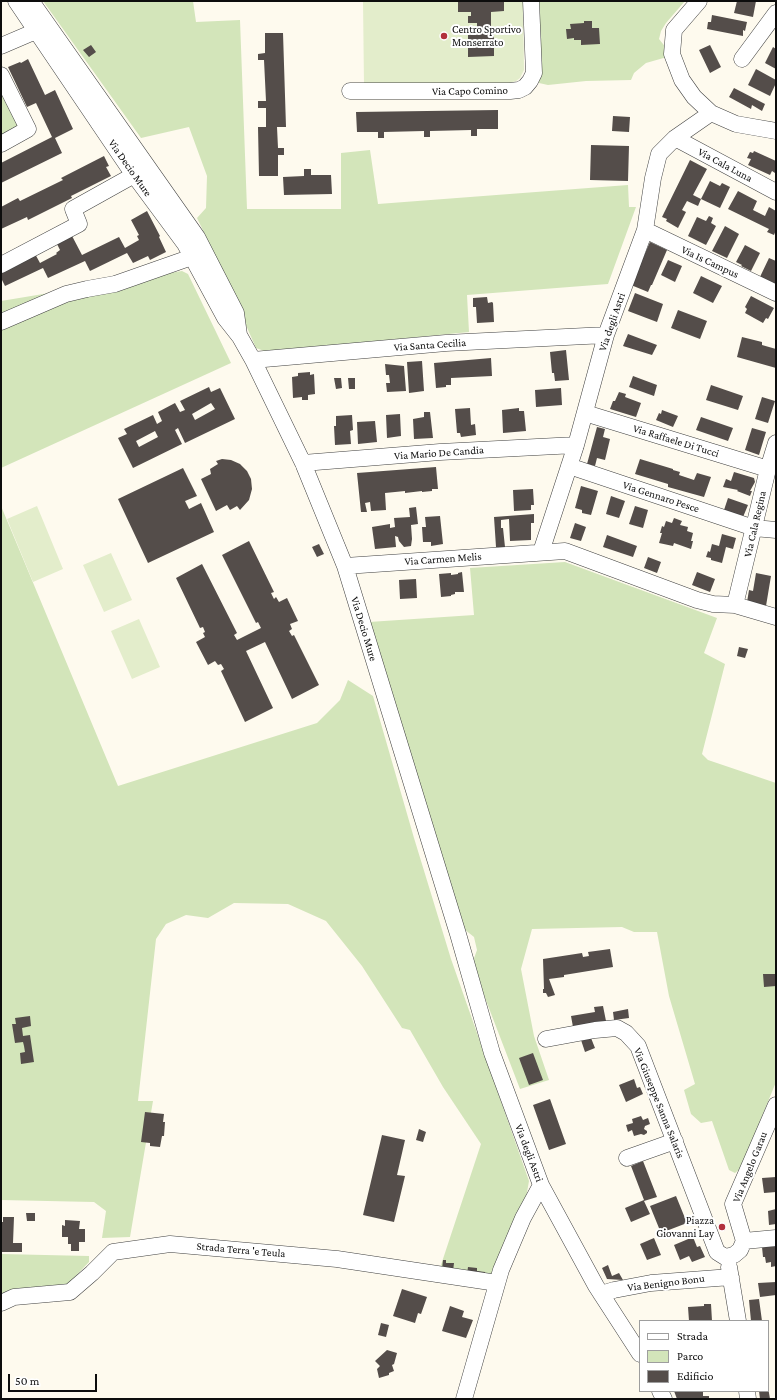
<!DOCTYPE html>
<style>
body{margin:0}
#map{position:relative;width:777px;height:1400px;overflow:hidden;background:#fefaee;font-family:"Crimson Pro",serif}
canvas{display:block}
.frame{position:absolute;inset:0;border:2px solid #0d0d0d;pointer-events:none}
.legend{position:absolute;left:639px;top:1320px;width:130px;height:72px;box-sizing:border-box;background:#fff;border:1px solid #9e9e9e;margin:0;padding:5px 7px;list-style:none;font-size:12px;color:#0d0d0d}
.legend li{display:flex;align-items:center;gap:8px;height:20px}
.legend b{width:20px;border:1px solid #9e9e9e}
.scale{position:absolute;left:8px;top:1374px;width:89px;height:18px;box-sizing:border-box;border:2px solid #0d0d0d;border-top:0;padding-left:5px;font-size:12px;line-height:14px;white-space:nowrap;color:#0d0d0d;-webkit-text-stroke:3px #fff;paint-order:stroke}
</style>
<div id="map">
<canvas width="777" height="1400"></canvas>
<div class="frame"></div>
<ul class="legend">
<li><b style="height:5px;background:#fff"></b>Strada</li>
<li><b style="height:11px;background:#d3e5ba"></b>Parco</li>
<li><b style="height:11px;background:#544d4a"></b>Edificio</li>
</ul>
<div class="scale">50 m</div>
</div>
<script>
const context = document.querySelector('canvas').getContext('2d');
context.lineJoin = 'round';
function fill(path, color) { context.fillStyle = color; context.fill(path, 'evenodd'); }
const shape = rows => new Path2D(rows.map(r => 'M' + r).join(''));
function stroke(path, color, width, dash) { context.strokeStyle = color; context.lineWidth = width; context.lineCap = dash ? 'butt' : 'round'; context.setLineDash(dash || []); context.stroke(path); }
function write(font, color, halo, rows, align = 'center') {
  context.font = font + ' "Crimson Pro",serif'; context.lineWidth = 4; context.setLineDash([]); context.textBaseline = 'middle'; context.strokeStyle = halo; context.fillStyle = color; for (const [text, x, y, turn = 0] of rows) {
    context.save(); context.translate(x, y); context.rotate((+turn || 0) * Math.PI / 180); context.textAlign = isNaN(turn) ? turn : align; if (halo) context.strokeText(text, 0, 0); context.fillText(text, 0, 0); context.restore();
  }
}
const green = shape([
 [43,1,193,1,196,22,240,20,247,209,341,209,341,153,370,150,378,204,628,185,629,207,636,207,608,284,467,295,469,332,267,352,256,348,216,257,197,218,206,208,207,176,189,127,141,138],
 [537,1,685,1,666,23,661,31,659,39,667,49,667,57,646,63,634,73,631,80,586,81,548,85,539,83],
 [1,87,21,127,1,137],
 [182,271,188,274,231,363,1,468,1,301],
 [1,506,118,786,317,723,340,700,348,680,373,696,414,838,451,959,529,1181,526,1198,496,1273,489,1277,439,1271,481,1144,443,1087,410,1030,402,1028,362,966,326,921,288,904,234,903,208,918,186,915,166,924,156,939,138,1101,153,1101,130,1237,102,1238,106,1211,94,1202,1,1200],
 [565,562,717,618,704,653,725,664,702,754,708,760,776,783,776,1082,741,1168,735,1173,729,1170,712,1121,701,1123,691,1114,684,1090,695,1084,669,996,657,932,634,932,622,927,532,929,521,969,534,1036,549,1080,520,1089,472,964,477,950,474,937,464,929,369,622,474,615,470,568],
 [1,1254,89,1256,89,1262,68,1284,15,1289,1,1296]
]);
const pitch = shape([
 [363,1,523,1,524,70,520,78,516,81,510,83,364,85],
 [37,506,63,569,33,582,7,519],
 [111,553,132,600,104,612,83,565],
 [139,619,160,667,132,679,111,631]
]);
const building = shape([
 [458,1,504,1,504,11,491,12,491,28,486,28,486,32,494,32,494,56,468,57,468,33,473,33,473,29,477,29,477,23,468,23,468,16,471,16,471,12,458,12],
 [737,1,756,1,753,17,734,13],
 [712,15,747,22,745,31,743,30,743,36,707,29,708,22,711,22],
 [584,21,592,21,592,28,599,28,600,44,581,45,581,40,574,40,574,38,567,39,566,29,571,29,570,24,584,23],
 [265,33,283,33,286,127,277,127,278,148,284,148,284,155,278,155,278,176,259,176,258,127,266,127,266,108,258,108,258,101,266,101,264,60,258,60,258,54,265,53],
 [91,45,96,52,89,57,83,50],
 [710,45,721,67,710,73,699,50],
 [773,47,776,49,776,69,765,63],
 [28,59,45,95,55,90,73,129,55,138,62,153,1,183,1,163,52,137,36,103,27,107,8,67,20,62,21,63],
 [756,69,776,80,776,83,770,96,748,85],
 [734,88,765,104,762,111,752,105,751,109,729,97],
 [498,110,498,129,477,129,477,136,471,136,471,130,430,131,430,137,424,137,424,131,384,132,384,138,378,138,378,132,357,132,356,112],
 [613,116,630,117,629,132,612,131],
 [591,145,629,146,628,181,590,180],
 [754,151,776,161,775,173,772,171,770,175,748,165,751,159,747,158,750,152,753,153],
 [104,156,109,166,106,167,111,176,71,196,72,198,28,220,27,217,1,229,1,207,18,198,20,201,63,180,61,178],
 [690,160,707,169,693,195,701,199,698,206,687,201,682,210,686,212,678,228,666,221,667,219,662,217],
 [304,169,311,169,311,175,331,175,332,194,284,195,283,177,304,176],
 [710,181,720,186,722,183,730,187,720,208,701,199],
 [738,191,757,201,753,210,765,216,769,207,776,211,776,230,774,235,767,232,769,229,728,209],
 [147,211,160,236,159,237,166,252,150,260,148,256,133,263,127,253,90,271,85,261,48,278,43,268,5,286,1,278,1,269,34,252,40,263,57,254,56,253,60,250,56,242,71,234,82,255,119,237,125,248,139,240,137,236,139,235,131,220],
 [709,216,713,218,711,223,716,226,706,245,688,236,697,217,706,221],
 [725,226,739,234,727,258,712,251],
 [650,242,667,250,652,285,651,285,648,292,631,285],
 [745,245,760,253,751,271,741,266,742,265,736,262],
 [769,258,776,261,776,283,774,287,759,279],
 [668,260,682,266,675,282,661,275],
 [701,276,722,286,713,303,693,293],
 [635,293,663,304,657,322,628,311],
 [751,296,774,308,768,319,766,318,763,323,745,313,747,309,745,307],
 [487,297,488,303,492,302,493,303,494,322,477,323,476,307,473,307,473,298],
 [678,310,707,321,700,339,671,328],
 [628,334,657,345,652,355,623,346],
 [742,337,762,342,762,345,776,349,776,368,737,357],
 [566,350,569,380,555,381,554,373,552,373,550,352],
 [491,358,492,376,451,378,451,385,446,385,446,387,436,388,434,363],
 [422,361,424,391,409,393,407,362],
 [385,364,404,366,406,391,387,392,386,383,390,383,389,375,386,375],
 [310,372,310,375,314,374,315,394,308,395,308,400,302,400,302,397,293,398,292,377,298,376,298,373],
 [633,376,657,385,654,396,629,387],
 [334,378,341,378,342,388,336,389],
 [348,378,355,378,355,389,349,389],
 [711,385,743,396,738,410,706,400],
 [209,387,211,392,220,388,235,419,185,443,178,428,175,430,182,444,133,468,118,438,127,434,124,429,153,415,157,424,162,421,158,412,175,403,180,412,185,410,180,401],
 [211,403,215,409,195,420,192,414],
 [155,431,158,437,139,447,136,441],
 [561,388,562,405,536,407,535,390],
 [619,392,626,394,625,397,641,403,636,417,610,409,613,401,615,401],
 [762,397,775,401,768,423,755,419],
 [470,408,471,425,475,424,476,435,461,437,460,433,457,433,455,409],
 [519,408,519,411,524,411,526,431,503,433,502,410],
 [662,410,678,416,673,427,656,420,659,413,661,414],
 [424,412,430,412,433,438,414,439,413,419,424,417],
 [400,414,401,436,387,438,386,415],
 [352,415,353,430,350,431,351,444,335,445,334,426,336,426,336,416],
 [701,417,733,428,728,441,696,430],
 [375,421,377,442,358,444,357,422],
 [597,427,605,429,603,437,610,439,605,460,597,458,595,466,587,464],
 [752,428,766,432,759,455,745,450],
 [222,459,231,460,240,464,247,471,251,479,252,489,249,500,240,510,237,506,230,510,227,505,216,511,201,479,211,474,210,469,218,464,216,461],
 [640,459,673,469,673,470,680,472,679,475,694,480,697,473,711,477,704,497,668,487,668,484,635,474],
 [436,467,438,489,432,489,432,491,422,492,422,491,405,493,405,491,385,493,386,510,371,511,370,502,365,503,367,512,361,512,357,473],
 [183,468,197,496,185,501,189,509,201,503,214,532,148,563,118,499],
 [734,472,754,478,755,482,750,491,752,491,750,496,737,491,738,490,723,487,726,479,731,481],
 [581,486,598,491,591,515,582,513,582,510,575,508],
 [533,489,534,505,531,505,531,510,514,511,513,490],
 [611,496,625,501,619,518,606,514],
 [728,498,748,505,743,517,724,510],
 [635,506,648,510,643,528,629,524],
 [416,507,418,524,411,525,412,539,411,546,404,547,399,541,398,537,395,536,396,547,375,549,372,527,390,524,390,528,395,527,394,518,410,517,409,508],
 [534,514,534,523,531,523,531,540,510,541,509,519,501,520,501,528,503,528,505,547,496,547,494,517],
 [440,516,443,544,431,546,431,542,423,542,422,527,426,527,425,517],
 [674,518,682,521,680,525,688,527,687,531,693,533,691,541,693,541,691,549,674,543,673,546,659,543,662,533,660,533,662,526,664,527,666,521,672,523],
 [575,523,586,527,581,541,570,538],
 [722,534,736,538,733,549,726,547,722,563,711,560,711,558,706,557,708,551,710,552,712,544,719,546],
 [607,535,637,546,633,557,603,547],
 [249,541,274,592,271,593,274,599,276,597,279,602,287,598,298,621,290,624,292,629,289,631,292,636,294,635,319,685,292,699,265,642,246,651,273,708,245,722,221,671,224,669,221,664,218,665,215,661,208,665,196,642,205,637,203,633,205,632,203,627,200,628,176,578,202,564,237,633,234,635,237,640,261,628,258,622,256,623,222,555],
 [319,544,324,554,317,557,312,547],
 [648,557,661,562,657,573,644,568],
 [462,572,464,592,455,592,455,594,451,595,451,596,441,597,439,574,451,573,451,575,458,574,458,573],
 [697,572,715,579,710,592,692,585],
 [756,573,771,576,766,606,747,602,749,590,753,591],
 [416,579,417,598,400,599,399,580],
 [739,647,748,649,745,658,737,656],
 [610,949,613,967,564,975,564,977,549,979,555,995,548,997,546,993,543,993,543,989,544,989,543,959,582,953,583,957,589,956,588,952],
 [763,974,776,974,776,986,764,987],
 [603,1006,606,1021,573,1027,571,1016,595,1012,594,1007],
 [628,1009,629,1018,614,1020,613,1012],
 [30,1016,31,1026,22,1028,23,1036,30,1035,34,1062,21,1064,20,1053,25,1052,24,1046,23,1042,15,1043,12,1024,16,1024,15,1018],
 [591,1038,595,1048,585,1052,581,1040],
 [533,1053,543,1080,529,1085,519,1058],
 [634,1079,637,1088,640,1087,643,1094,626,1102,619,1085],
 [550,1099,566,1144,549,1150,533,1105],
 [145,1112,164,1114,163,1122,165,1122,164,1136,162,1136,160,1147,150,1146,150,1143,141,1142],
 [641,1116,643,1120,648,1118,650,1124,645,1126,644,1129,647,1131,647,1133,644,1135,641,1134,634,1136,632,1130,628,1132,626,1125,633,1123,632,1119],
 [419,1129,426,1132,423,1142,416,1140],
 [382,1135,405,1140,397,1175,405,1176,394,1222,363,1215],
 [643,1161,657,1197,644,1201,650,1214,631,1222,625,1208,644,1200,631,1166],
 [776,1177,776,1192,764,1193,762,1178],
 [676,1196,687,1223,661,1233,650,1206],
 [776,1209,776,1224,769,1225,768,1211],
 [26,1213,35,1213,35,1221,27,1221],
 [3,1217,14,1217,13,1243,22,1243,22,1252,2,1252,1,1222,3,1222],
 [65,1220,80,1221,79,1229,85,1229,85,1242,79,1242,79,1251,71,1251,71,1244,68,1244,68,1237,62,1237,62,1225,65,1226],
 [693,1237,697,1247,700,1246,705,1257,692,1262,689,1256,680,1260,674,1245],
 [654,1238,661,1255,647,1260,640,1244],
 [776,1246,776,1266,771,1267,771,1262,766,1263,765,1257,763,1257,762,1247],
 [443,1260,446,1260,446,1263,454,1263,453,1271,442,1269],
 [608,1265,612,1276,619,1273,623,1280,607,1279,602,1268],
 [468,1267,477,1268,477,1271,485,1272,484,1277,467,1274],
 [776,1282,776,1295,760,1297,758,1283],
 [402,1289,427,1297,421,1314,418,1313,415,1323,393,1316],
 [759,1299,762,1321,751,1321,749,1300],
 [704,1304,711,1304,712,1321,689,1321,688,1307,704,1306],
 [450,1306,464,1311,462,1317,473,1320,466,1338,442,1331],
 [381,1323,389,1325,386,1337,378,1335],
 [387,1350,397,1353,394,1364,392,1365,394,1371,389,1373,389,1375,379,1378,377,1369,380,1366,375,1361],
 [768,1387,770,1399,760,1399,759,1391,768,1391],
 [674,1391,703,1391,703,1396,709,1396,709,1399,677,1399]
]);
const minor = shape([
 [16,1,131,171,185,244,225,318,240,337,253,360,303,463,345,566,458,934,492,1053,541,1185,596,1286,640,1354],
 [31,1,197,237,236,313,239,335],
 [699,1,674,30,672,54,682,80,694,97,711,113,736,124,776,131],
 [1,46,36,31,45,25],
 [742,59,776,13],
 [1,75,28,129,1,144],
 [350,91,510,91,519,90,525,87,530,81,534,73,531,1],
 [675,138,776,192],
 [645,230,776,293],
 [1,265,79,224,73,209,143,170],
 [1,322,66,294,87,289,115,284,192,257],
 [253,360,446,343,606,335],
 [585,413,768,469],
 [303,463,440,452,576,445],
 [569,466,754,528,776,530],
 [541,552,576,445,606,335,645,230,653,178,659,154,675,138,711,113],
 [345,566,565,551,697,600,713,604,735,605,776,617],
 [735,605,768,469,776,443],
 [546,1039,595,1030,617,1028,626,1033,638,1046,717,1252,725,1257,734,1255,740,1250,744,1241,733,1204,776,1105],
 [627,1158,675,1141],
 [744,1241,776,1238],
 [729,1267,738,1321],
 [601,1294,614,1290,651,1283,731,1277],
 [1,1303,14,1297,70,1292,92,1273,113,1252,170,1244,337,1259,497,1283],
 [660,1391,664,1399],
 [747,1391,748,1399],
 [464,1399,501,1270,523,1218,541,1185]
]);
const markers = [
 [444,36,4,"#b2303c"],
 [722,1227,4,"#b2303c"]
];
const poiNames = [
 ["Centro Sportivo",452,30],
 ["Monserrato",452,43],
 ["Piazza",714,1221,"right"],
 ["Giovanni Lay",714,1234,"right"]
];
const streetNames = [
 ["Via Capo Comino",470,91,-1],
 ["Via Cala Luna",725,165,28],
 ["Via Decio Mure",130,168,55],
 ["Via Is Campus",710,262,25],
 ["Via degli Astri",612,322,-71],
 ["Via Santa Cecilia",430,345,-4],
 ["Via Raffaele Di Tucci",676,441,17],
 ["Via Mario De Candia",439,453,-4],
 ["Via Gennaro Pesce",661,497,18],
 ["Via Cala Regina",755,524,-77],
 ["Via Carmen Melis",443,559,-4],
 ["Via Decio Mure",364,629,73],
 ["Via Giuseppe Sanna Salaris",659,1103,68],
 ["Via degli Astri",529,1153,69],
 ["Via Angelo Garau",750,1167,-68],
 ["Strada Terra 'e Teula",241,1250,5],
 ["Via Benigno Bonu",666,1283,-7]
];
fill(green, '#d3e5ba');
fill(pitch, '#e3edcb');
fill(building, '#544d4a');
stroke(minor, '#404040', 17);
stroke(minor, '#fff', 16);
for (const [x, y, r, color] of markers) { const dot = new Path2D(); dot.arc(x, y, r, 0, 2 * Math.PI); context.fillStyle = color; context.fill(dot); stroke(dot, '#fff', 1.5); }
write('11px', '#0d0d0d', '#fff', poiNames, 'left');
write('11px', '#0d0d0d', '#fff', streetNames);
</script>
